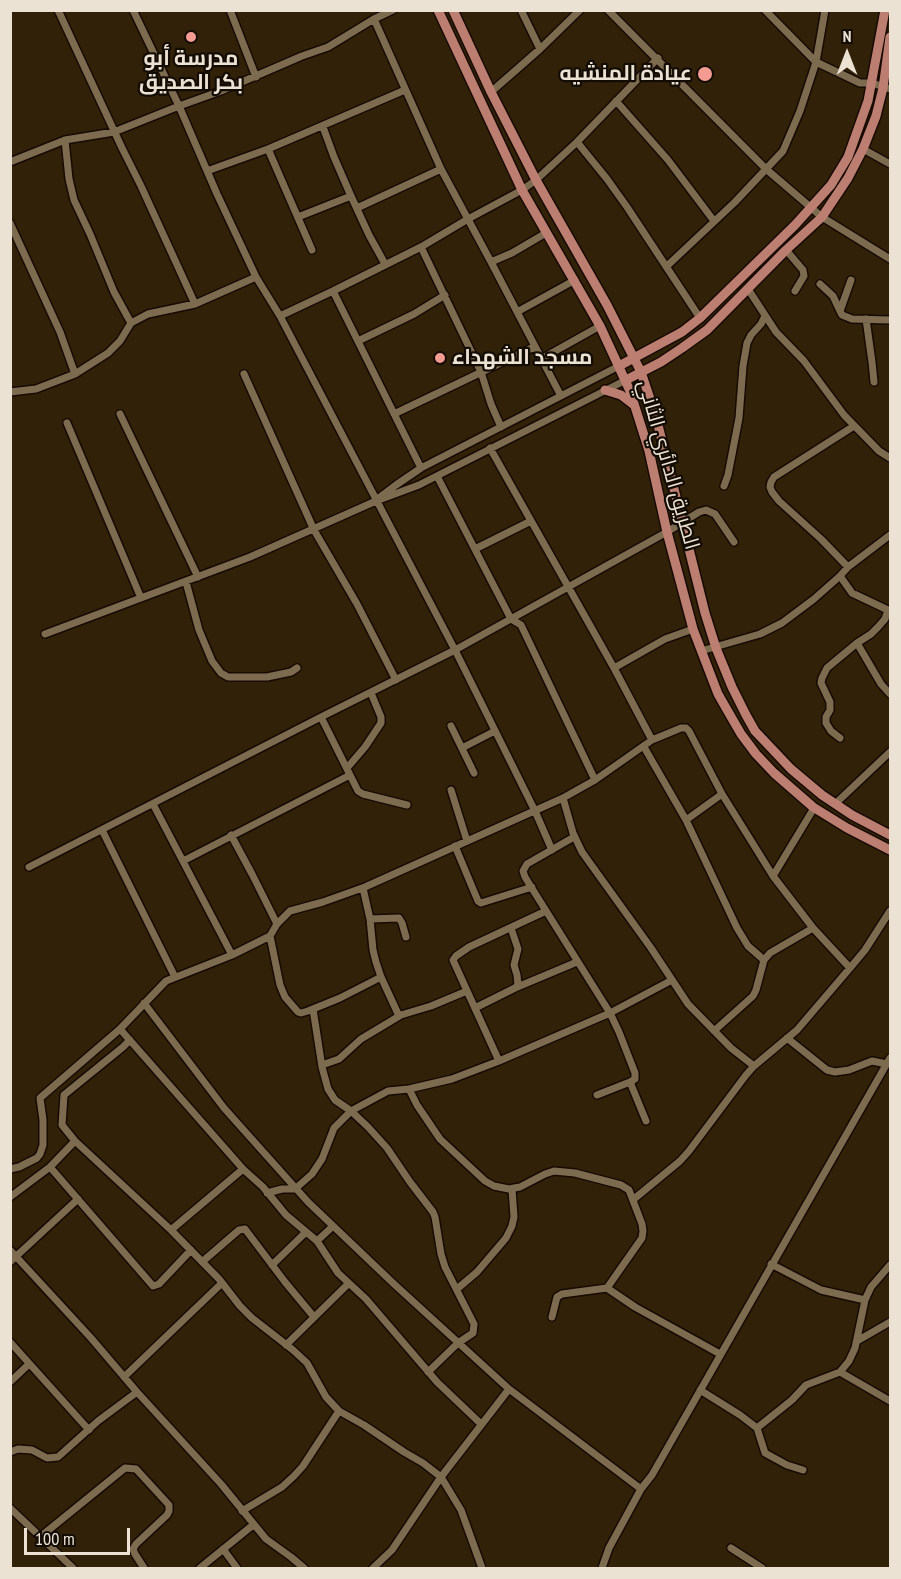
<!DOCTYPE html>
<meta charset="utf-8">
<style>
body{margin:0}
#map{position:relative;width:901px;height:1579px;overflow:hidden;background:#312108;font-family:"PT Sans Narrow",sans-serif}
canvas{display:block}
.frame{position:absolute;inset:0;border:12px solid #ece2d3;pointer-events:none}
.north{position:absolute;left:817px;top:24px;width:60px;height:60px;-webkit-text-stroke:4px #130c04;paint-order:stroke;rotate:0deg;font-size:16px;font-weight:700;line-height:24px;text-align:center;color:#ece2d3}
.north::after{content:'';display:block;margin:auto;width:21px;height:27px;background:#ece2d3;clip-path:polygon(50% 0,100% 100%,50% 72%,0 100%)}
.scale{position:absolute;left:24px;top:1528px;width:106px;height:27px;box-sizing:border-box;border:3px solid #ece2d3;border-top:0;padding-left:8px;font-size:18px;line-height:21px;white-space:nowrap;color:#ece2d3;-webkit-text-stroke:4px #130c04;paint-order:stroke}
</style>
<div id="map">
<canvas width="901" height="1579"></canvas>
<div class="frame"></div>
<div class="north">N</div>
<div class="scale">100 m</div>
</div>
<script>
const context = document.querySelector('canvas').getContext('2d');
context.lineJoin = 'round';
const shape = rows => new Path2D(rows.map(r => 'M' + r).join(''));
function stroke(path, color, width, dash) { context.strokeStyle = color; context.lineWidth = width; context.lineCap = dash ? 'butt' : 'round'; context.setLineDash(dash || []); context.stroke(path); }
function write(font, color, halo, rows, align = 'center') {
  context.font = font + ' "PT Sans Narrow",Cairo,sans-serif'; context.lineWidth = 4.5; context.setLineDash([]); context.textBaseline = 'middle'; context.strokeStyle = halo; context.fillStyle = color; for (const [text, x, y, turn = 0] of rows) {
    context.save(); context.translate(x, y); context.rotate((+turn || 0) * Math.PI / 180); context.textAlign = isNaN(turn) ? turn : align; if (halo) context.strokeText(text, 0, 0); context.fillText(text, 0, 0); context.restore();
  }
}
const minor = shape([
 [58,10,122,148,141,186,195,304],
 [133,10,179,106,217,194,256,277,280,316,455,650,535,811,552,850],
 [230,10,256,77],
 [521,10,540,49],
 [608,10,766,169,822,217,890,259],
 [765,10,816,62,860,83,872,83,890,89],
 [374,19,441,169,491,262,561,396],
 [491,92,540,49,580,10],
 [616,101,668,160,714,221],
 [323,127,334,157,351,196,369,235,385,264],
 [65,140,69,179,74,200,90,234,114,292,131,323],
 [577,142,607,179,627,207,700,318],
 [268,149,312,250],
 [863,149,890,164],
 [10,162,65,140,114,132,179,106,221,91,302,56,328,47,374,19,393,10],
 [207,171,268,149,405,90],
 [357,208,441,169],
 [298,217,351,196],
 [10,223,60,332,75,374],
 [421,247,481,372,491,404,501,427],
 [786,250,803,270,804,276,795,291],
 [491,262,512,253,546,233],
 [667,266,735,202,783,151,800,111,816,62,825,10],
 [820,284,833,296,840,311,851,280],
 [748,289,776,332,804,361,844,415,879,451,890,458],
 [333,291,421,468],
 [840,311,842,315,852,319,890,320],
 [517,312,575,280],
 [280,316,333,291,421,247,468,219,522,190,536,180,577,142,658,58],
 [866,319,872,362,874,382],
 [358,341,414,314,445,295],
 [541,359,600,326],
 [244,374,314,530,357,604,396,680],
 [10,392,36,389,75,374,108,353,120,341,131,323,148,314,195,304,256,277],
 [120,414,198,577],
 [394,414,534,347],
 [67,423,141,598],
 [437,476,511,619,521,625,595,780],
 [724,486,728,475,739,418,743,366,747,343,751,335,761,324,765,316],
 [380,497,396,485,421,468,619,366],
 [475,549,531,521],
 [848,567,821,539,779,501,772,492,770,487,771,482,774,477,854,426],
 [840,576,848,567,890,535],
 [186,582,199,630,212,661,221,673,228,677,267,677,291,672,297,668],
 [888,610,885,619,878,627,871,634,857,643,881,684,890,694],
 [45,634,250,557,376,501,419,485,626,380],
 [701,651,760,634,782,623,814,599,840,576,852,593,890,611],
 [614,668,665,639,693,629],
 [451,726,474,773],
 [840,738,831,731,826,723,826,717,830,710,830,702,821,683,822,678,827,668,857,643],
 [652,740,681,728,686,728,689,731,722,794,773,876,813,928,850,968],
 [644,747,686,820,737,928,748,946,764,960],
 [462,748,495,731],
 [347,768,365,747,381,723,381,717,371,693],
 [350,775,358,791,363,794,407,805],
 [451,790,467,841],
 [563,798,573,833,582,852,651,948,688,1004,731,1048,754,1066],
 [153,804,232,955],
 [835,804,890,752],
 [686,820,722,794],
 [102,830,175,977],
 [231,835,252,874,277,924],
 [574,837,527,864,523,871,525,877,533,890,610,1013,619,1032,635,1073,635,1079,630,1082,597,1095],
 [455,846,478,901,481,903,532,887],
 [183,861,350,775,321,717],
 [29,867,321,717,455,650,667,532,699,512,706,510,715,514,734,542],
 [773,876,814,808],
 [363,888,370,919,373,950,376,962,381,977,399,1016],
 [370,919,399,918,402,923,406,937],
 [270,936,280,985,285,997,298,1012,301,1013,308,1011,340,998,381,977],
 [515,988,577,962],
 [144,1003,224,1108,308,1202,394,1284,509,1389,641,1489,652,1475,890,1058],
 [475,1008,515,988,518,985,517,975,514,965,518,949,511,928],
 [313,1009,322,1067,328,1089,335,1100,351,1111,368,1127,387,1148,410,1182,433,1212,435,1217,441,1254,445,1267,474,1324,473,1333,458,1343,428,1372],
 [120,1029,243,1169,263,1187,286,1215,317,1241,338,1273,366,1299,437,1382,481,1424],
 [714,1031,753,996,756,990,764,960,770,953,813,928],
 [787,1038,827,1070,835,1072,849,1070,872,1061,887,1064],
 [130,1040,123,1047,64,1095,62,1125,75,1141,171,1230,219,1279,240,1306,252,1318,293,1350,307,1363,326,1397,339,1411,303,1466,294,1476,282,1487,242,1511],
 [499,1061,453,960,456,956,469,947,546,911],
 [322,1065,339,1059,361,1039,401,1015,431,1006,467,991],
 [630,1082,646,1121],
 [409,1089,417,1105,440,1139,485,1181,494,1186,509,1189,520,1187,545,1174,554,1171,575,1173,621,1185,629,1190,642,1224,643,1231,642,1238,607,1288,635,1307,720,1354],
 [50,1167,153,1286,159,1284,191,1250],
 [10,1169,19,1167,37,1158,40,1154,43,1145,43,1120,40,1098,120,1029,166,981,232,955,270,936,277,924,290,911,323,902,365,887,563,798,595,780,652,740,614,668,490,448],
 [267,1193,282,1189,295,1189,312,1174,322,1159,334,1128,351,1111,388,1091,409,1089,452,1079,499,1061,610,1013,672,980],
 [10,1197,50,1167,75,1141],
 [634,1199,680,1161,689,1151,746,1075,754,1066,797,1030,850,968,865,950,890,911],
 [171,1230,243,1169],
 [317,1241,333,1226],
 [10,1250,91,1338,137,1392,221,1484,266,1539,291,1557,304,1568],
 [10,1262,78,1199],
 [202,1262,239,1230,245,1229,285,1282,314,1317],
 [771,1264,821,1290,865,1300],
 [272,1265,306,1232],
 [457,1289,477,1272,506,1238,512,1226,514,1217,512,1189],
 [552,1317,557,1297,562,1294,607,1288],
 [857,1341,890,1322],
 [10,1342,89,1430],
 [286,1345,348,1284],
 [840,1372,890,1401],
 [124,1377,222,1283],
 [10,1382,29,1364],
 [700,1390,740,1415,757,1428,765,1453,787,1465,803,1470],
 [339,1411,364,1425,404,1452,423,1463,441,1477,461,1510,482,1568],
 [757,1428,792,1400,806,1385,840,1372,849,1361,855,1348,865,1300,871,1287,890,1265],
 [10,1452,18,1449,32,1450,47,1458,58,1457,98,1421,137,1392],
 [10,1508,73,1568],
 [40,1537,125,1468,136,1469,169,1505,169,1511,167,1515,136,1544,133,1549,135,1554,144,1568],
 [731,1548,762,1568],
 [223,1549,237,1568],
 [200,1568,253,1525],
 [373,1568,392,1550,441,1477,509,1389],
 [602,1568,609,1548,641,1489]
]);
const major = shape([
 [438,10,522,190,600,326,630,391,649,451,667,532,693,629,718,694,730,715,741,734,756,754,774,773,813,807,847,828,890,850],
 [453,10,491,92,536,180,607,305,641,372,656,417,705,613,716,648,732,687,746,715,755,731,791,769,822,795,852,815,890,835],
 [619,366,682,332,700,318,795,225,831,185,848,157,868,101,885,10],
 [626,380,661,362,682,348,707,330,786,250,822,217,848,178,863,149,876,116,883,88,890,37],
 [605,390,621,395,634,405]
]);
const markers = [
 [191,37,6,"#f59c92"],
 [705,74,8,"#f59c92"],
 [440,358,6,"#f59c92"]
];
const poiNames = [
 ["مدرسة أبو",191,59],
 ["بكر الصديق",191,83],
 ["عيادة المنشيه",692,74,"right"],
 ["مسجد الشهداء",452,358,"left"]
];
const streetNames = [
 ["الطريق الدائري الثاني",668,465,74]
];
stroke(minor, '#180a00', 10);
stroke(major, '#180a00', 12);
stroke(minor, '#7d6b50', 7);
stroke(major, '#bb7e70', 9);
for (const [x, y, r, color] of markers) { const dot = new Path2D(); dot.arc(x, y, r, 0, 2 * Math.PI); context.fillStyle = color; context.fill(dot); stroke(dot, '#130c04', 2); }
write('bold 21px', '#ece2d3', '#130c04', poiNames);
write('21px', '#ece2d3', '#130c04', streetNames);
</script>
